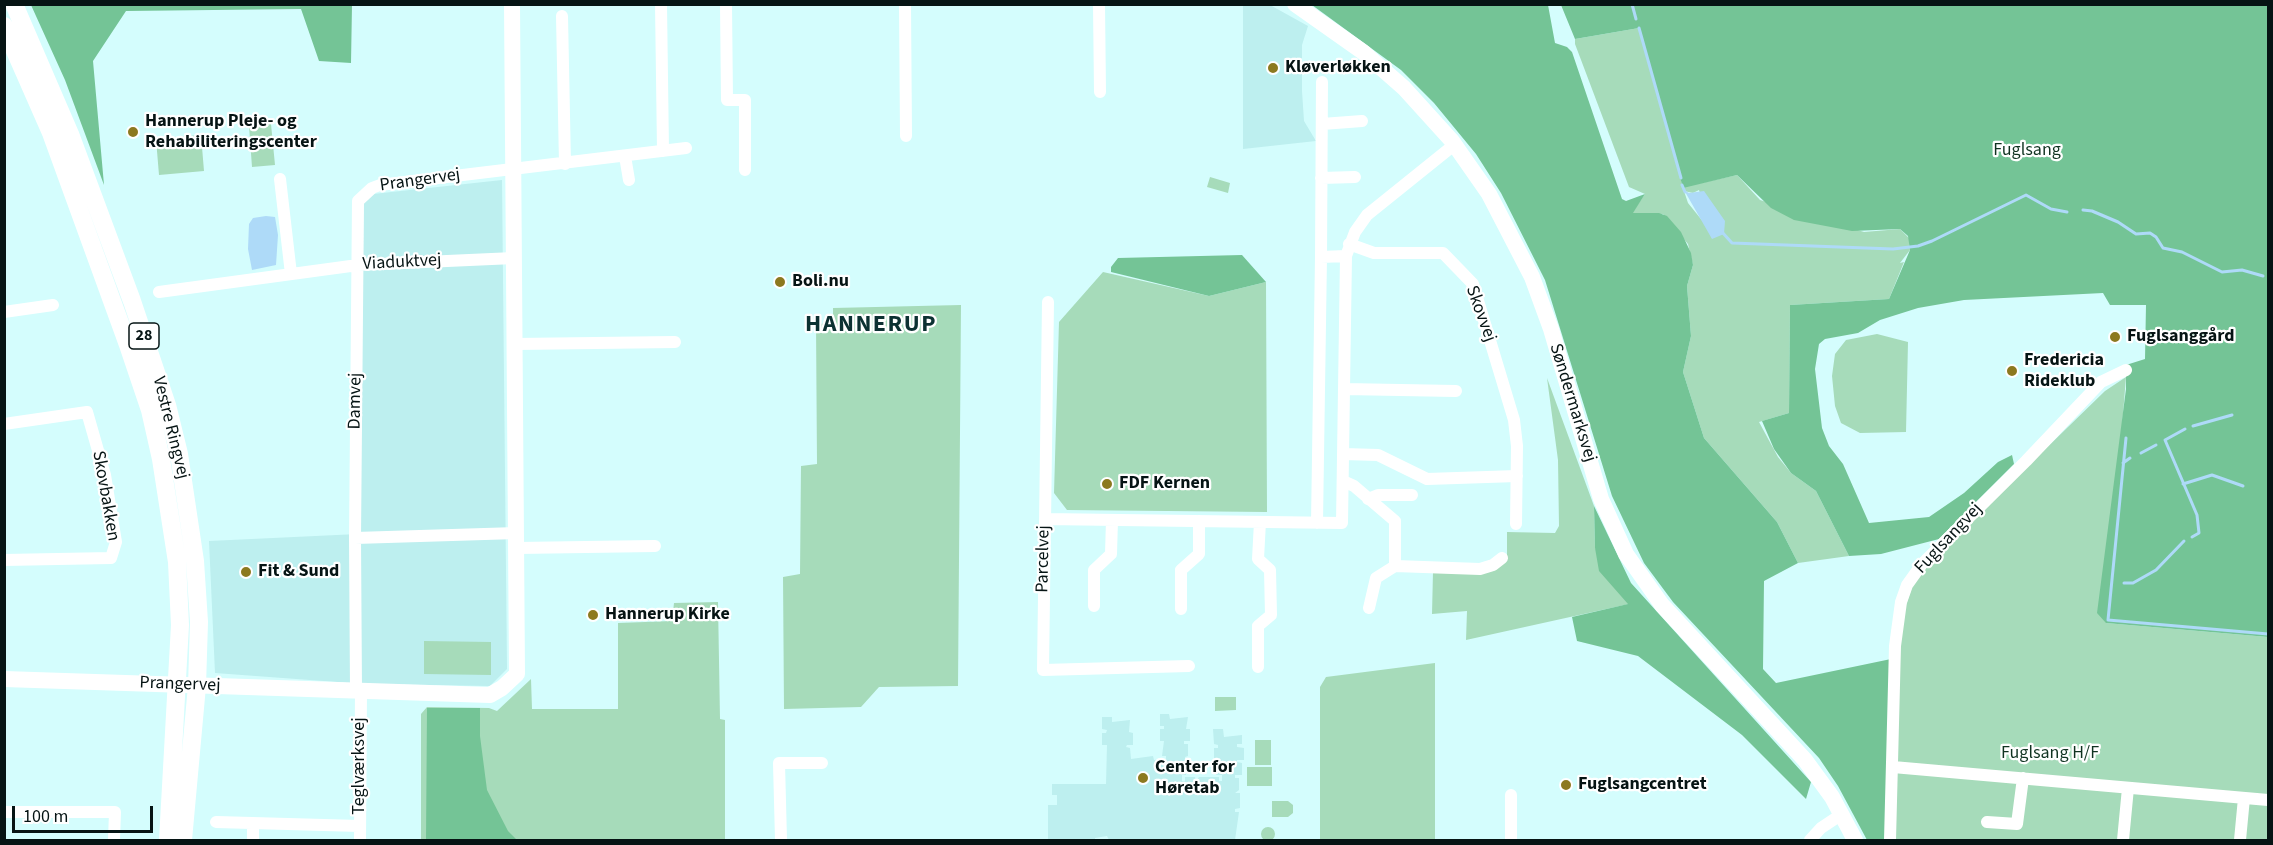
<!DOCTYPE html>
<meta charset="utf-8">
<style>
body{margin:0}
#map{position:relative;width:2273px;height:845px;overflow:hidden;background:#d4fdfd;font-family:"Source Sans 3",sans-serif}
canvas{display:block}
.frame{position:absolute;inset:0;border:6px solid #061414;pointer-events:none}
.scale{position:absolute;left:12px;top:806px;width:141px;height:27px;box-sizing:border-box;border:3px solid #061414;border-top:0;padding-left:8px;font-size:18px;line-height:21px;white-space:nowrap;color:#061414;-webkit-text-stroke:4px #fff;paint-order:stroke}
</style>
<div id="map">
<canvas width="2273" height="845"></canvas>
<div class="frame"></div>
<div class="scale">100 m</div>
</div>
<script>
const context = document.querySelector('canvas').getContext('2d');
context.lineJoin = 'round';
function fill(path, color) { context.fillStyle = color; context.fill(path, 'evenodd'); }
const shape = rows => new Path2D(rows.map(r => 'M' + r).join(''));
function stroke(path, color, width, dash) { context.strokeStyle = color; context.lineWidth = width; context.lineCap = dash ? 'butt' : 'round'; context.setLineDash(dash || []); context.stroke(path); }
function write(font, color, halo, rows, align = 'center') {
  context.font = font + ' "Source Sans 3",sans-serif'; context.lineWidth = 4.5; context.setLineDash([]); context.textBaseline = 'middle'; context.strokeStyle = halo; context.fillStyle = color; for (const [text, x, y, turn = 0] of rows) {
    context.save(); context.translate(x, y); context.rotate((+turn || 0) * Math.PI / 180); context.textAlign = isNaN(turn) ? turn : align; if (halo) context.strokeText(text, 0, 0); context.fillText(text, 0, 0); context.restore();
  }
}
const built = shape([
 [1243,5,1270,5,1308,26,1302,45,1302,91,1304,121,1316,141,1243,149],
 [502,180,507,669,490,686,364,684,215,673,209,541,358,534,364,195],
 [1160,714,1169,714,1170,719,1188,717,1186,729,1190,729,1190,741,1184,741,1184,744,1188,744,1188,756,1185,757,1186,775,1182,775,1182,781,1185,781,1185,777,1195,777,1196,781,1199,777,1219,777,1219,781,1222,781,1222,775,1216,775,1218,760,1214,760,1214,748,1218,748,1218,745,1214,744,1213,729,1223,729,1224,737,1242,735,1242,744,1237,744,1237,747,1244,748,1244,760,1237,760,1237,762,1242,763,1242,775,1235,775,1235,778,1239,778,1239,790,1235,793,1240,793,1240,808,1235,809,1235,812,1239,812,1235,840,1109,840,1107,836,1095,838,1095,840,1048,839,1048,805,1057,805,1057,795,1052,795,1052,784,1106,784,1107,745,1102,745,1102,733,1106,733,1107,730,1102,729,1102,717,1112,717,1112,722,1130,720,1129,732,1133,733,1133,745,1127,745,1126,747,1130,748,1131,759,1153,756,1154,760,1166,759,1166,756,1162,756,1164,741,1160,741,1160,729,1164,729,1164,726,1160,726]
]);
const green = shape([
 [1639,28,1683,187,1737,175,1760,200,1864,232,1900,229,1909,238,1910,250,1900,263,1904,262,1889,299,1790,305,1789,413,1759,422,1778,457,1791,473,1816,491,1849,556,1798,563,1777,522,1704,438,1683,372,1691,336,1687,286,1693,265,1688,244,1663,214,1632,213,1645,194,1629,187,1575,44,1575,39],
 [1699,190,1712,239,1709,229,1688,203,1684,191,1693,193],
 [271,124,275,165,252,167,249,126],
 [201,135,204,171,159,175,156,139],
 [1210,177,1230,183,1228,193,1207,187],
 [1103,272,1209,296,1266,282,1267,512,1067,510,1054,493,1059,322],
 [961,305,958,686,879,687,861,707,784,709,783,577,800,574,801,466,817,464,816,324,833,323,833,308],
 [1877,334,1908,342,1906,432,1860,433,1841,423,1835,406,1832,376,1835,354,1846,340],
 [2126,377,2106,623,2268,637,2268,840,1895,840,1901,620,1912,587,1922,569,2105,391],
 [1547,378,1594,506,1595,548,1629,604,1466,640,1467,611,1432,614,1433,572,1485,573,1507,557,1507,532,1555,533,1559,526,1558,460],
 [718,602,720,719,725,720,725,840,421,840,421,714,427,707,489,708,497,711,531,679,532,709,618,709,618,623,672,621,674,603],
 [424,641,491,642,491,675,424,674],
 [1435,663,1435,840,1320,840,1320,687,1326,677],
 [1215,697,1236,697,1236,710,1215,711],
 [1255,740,1271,740,1271,765,1255,765],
 [1247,767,1272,767,1272,786,1247,786],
 [1272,801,1288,801,1293,805,1293,813,1288,817,1272,817],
 '1261 834a7 7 0 1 1 14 0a7 7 0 1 1-14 0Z'
]);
const forest = shape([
 [31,5,352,5,351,63,319,61,301,9,126,11,93,61,104,185,65,80],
 [1312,5,1548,5,1555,43,1567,47,1572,52,1622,199,1626,201,1645,194,1633,213,1659,213,1667,216,1681,232,1691,253,1693,265,1687,286,1691,336,1683,372,1704,438,1777,522,1798,563,1764,581,1763,669,1776,683,1891,659,1887,840,1867,840,1838,786,1819,758,1673,602,1644,563,1612,496,1545,280,1501,193,1476,154,1434,103,1401,70],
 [1561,5,2268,5,2268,637,2106,623,2097,613,2126,389,2126,365,2145,359,2146,305,2110,305,2103,293,1964,300,1918,308,1880,320,1858,333,1825,339,1819,344,1815,369,1822,428,1829,446,1843,464,1869,523,1929,517,1964,493,1998,462,2012,455,2014,464,1939,539,1881,554,1849,556,1816,491,1791,473,1774,449,1762,421,1789,413,1790,305,1889,299,1910,250,1908,236,1900,229,1852,231,1794,220,1771,208,1737,175,1683,188,1639,28,1575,39],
 [1242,255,1266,282,1209,296,1111,272,1111,267,1118,258],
 [1594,506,1631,583,1811,782,1806,799,1742,735,1638,656,1577,641,1572,617,1628,604,1599,571,1595,548],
 [427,708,480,708,480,736,487,790,508,831,517,840,426,840]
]);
const water = shape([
 [1684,190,1689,193,1704,191,1725,221,1724,234,1712,239],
 [266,216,275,217,278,235,276,265,252,270,248,249,249,224,253,218]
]);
const stream = shape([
 [1632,4,1636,19],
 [1639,28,1681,178],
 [1682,185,1685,192],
 [2083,210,2092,211,2118,222,2136,234,2150,233,2156,237,2163,248,2182,252,2222,272,2242,270,2263,276],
 [1722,232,1732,243,1893,249,1918,246,1932,241,2026,195,2051,209,2067,212],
 [2193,426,2232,415],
 [2185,429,2165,440,2197,515,2199,533,2192,537],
 [2126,438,2108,620,2268,634],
 [2141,453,2156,445],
 [2123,463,2130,458],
 [2183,484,2212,475,2243,486],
 [2124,583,2133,583,2156,570,2184,541]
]);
const street = shape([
 [661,4,663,151],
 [726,4,727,100,745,100,745,170],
 [905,4,906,136],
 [1099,4,1100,92],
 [562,16,565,164],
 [1322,82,1321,257,1346,256],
 [1322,124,1362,121],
 [625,156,629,180],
 [1321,178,1355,177],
 [280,179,291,274],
 [1349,244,1374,253,1443,253,1473,284,1514,420,1517,446,1516,524],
 [159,292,358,265,514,258],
 [1048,302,1043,670,1189,666],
 [4,312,53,305],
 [515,344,675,342],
 [1344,389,1456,391],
 [4,424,87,412,105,475,116,542,111,558,4,560],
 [1343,454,1378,455,1427,479,1517,476],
 [1343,481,1354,486,1395,521,1395,566,1376,578,1369,608],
 [1368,499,1378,495,1412,495],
 [1045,519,1342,523,1346,256,1355,232,1367,215,1454,145],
 [1317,523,1321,257],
 [517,533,355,538,358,201,372,188,380,185,686,148],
 [355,538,356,691],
 [517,548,655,546],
 [1395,566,1480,569,1493,565,1502,558],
 [1094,606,1094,570,1111,554,1112,520],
 [1181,609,1181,570,1199,554,1199,521],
 [1258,667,1258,626,1271,615,1270,570,1258,559,1260,522],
 [1893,767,2268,800],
 [1511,795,1511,840],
 [4,812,115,812,114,840],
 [216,822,360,826],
 [1987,822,2017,824,2023,778],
 [253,840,253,823],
 [360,840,361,692],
 [781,840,779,763,822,763],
 [1810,840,1821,828,1842,814],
 [1890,840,1895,646,1901,602,1907,585,1922,564,2026,461,2101,382,2126,370],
 [2123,840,2128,788],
 [2240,840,2244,798]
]);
const secondary = shape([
 [1295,4,1363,52,1404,88,1452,141,1489,194,1532,277,1551,329,1601,499,1626,554,1662,605,1805,760,1832,797,1855,840],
 [4,679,490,695,502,688,517,674,512,4]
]);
const primary = shape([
 [14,4,70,134,132,301,167,405,179,454,195,561,199,622,197,686,183,840],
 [4,26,51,133,128,345,150,410,161,459,177,562,180,625,168,840]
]);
const markers = [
 [1273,68,6,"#8c791f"],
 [133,132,6,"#8c791f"],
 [780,282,6,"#8c791f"],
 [2115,337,6,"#8c791f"],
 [2012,371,6,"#8c791f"],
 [1107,484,6,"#8c791f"],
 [246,572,6,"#8c791f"],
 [593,615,6,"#8c791f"],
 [1143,778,6,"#8c791f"],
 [1566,785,6,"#8c791f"]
];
const shields = [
 [144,336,30]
];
const shieldNames = [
 ["28",144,336]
];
const poiNames = [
 ["Kløverløkken",1285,68],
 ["Hannerup Pleje- og",145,122],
 ["Rehabiliteringscenter",145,143],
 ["Boli.nu",792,282],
 ["Fuglsanggård",2127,337],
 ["Fredericia",2024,361],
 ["Rideklub",2024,382],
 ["FDF Kernen",1119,484],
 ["Fit & Sund",258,572],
 ["Hannerup Kirke",605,615],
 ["Center for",1155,768],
 ["Høretab",1155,789],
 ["Fuglsangcentret",1578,785]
];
const parkNames = [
 ["Fuglsang",2027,151],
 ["Fuglsang H/F",2050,754]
];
const streetNames = [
 ["Prangervej",420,181,-8],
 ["Viaduktvej",402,263,-3],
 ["Skovvej",1480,314,70],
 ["Damvej",356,401,-89],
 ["Søndermarksvej",1572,403,73],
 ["Vestre Ringvej",170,428,76],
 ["Skovbakken",105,496,80],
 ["Fuglsangvej",1949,539,-47],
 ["Parcelvej",1044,559,-89],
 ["Prangervej",180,685,2],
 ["Teglværksvej",360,766,-90]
];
const districtNames = [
 ["HANNERUP",871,326]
];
fill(built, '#bdefef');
fill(green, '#a6dbba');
fill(forest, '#74c496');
fill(water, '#aedaf8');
stroke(stream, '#aedaf8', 3);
stroke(street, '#fff', 12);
stroke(secondary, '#fff', 16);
stroke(primary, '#fff', 18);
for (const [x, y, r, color] of markers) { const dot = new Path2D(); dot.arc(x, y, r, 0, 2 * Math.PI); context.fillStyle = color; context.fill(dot); stroke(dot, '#fff', 2); }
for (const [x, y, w] of shields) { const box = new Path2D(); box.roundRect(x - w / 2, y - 13, w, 26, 4.5); context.fillStyle = '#fff'; context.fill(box); stroke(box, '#061414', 1.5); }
write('bold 16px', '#061414', null, shieldNames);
write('bold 18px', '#061414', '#fff', poiNames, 'left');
write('18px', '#103321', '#fff', parkNames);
write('18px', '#061414', '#fff', streetNames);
context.letterSpacing = '1.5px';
write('bold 24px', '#0c3132', '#fff', districtNames);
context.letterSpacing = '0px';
</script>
